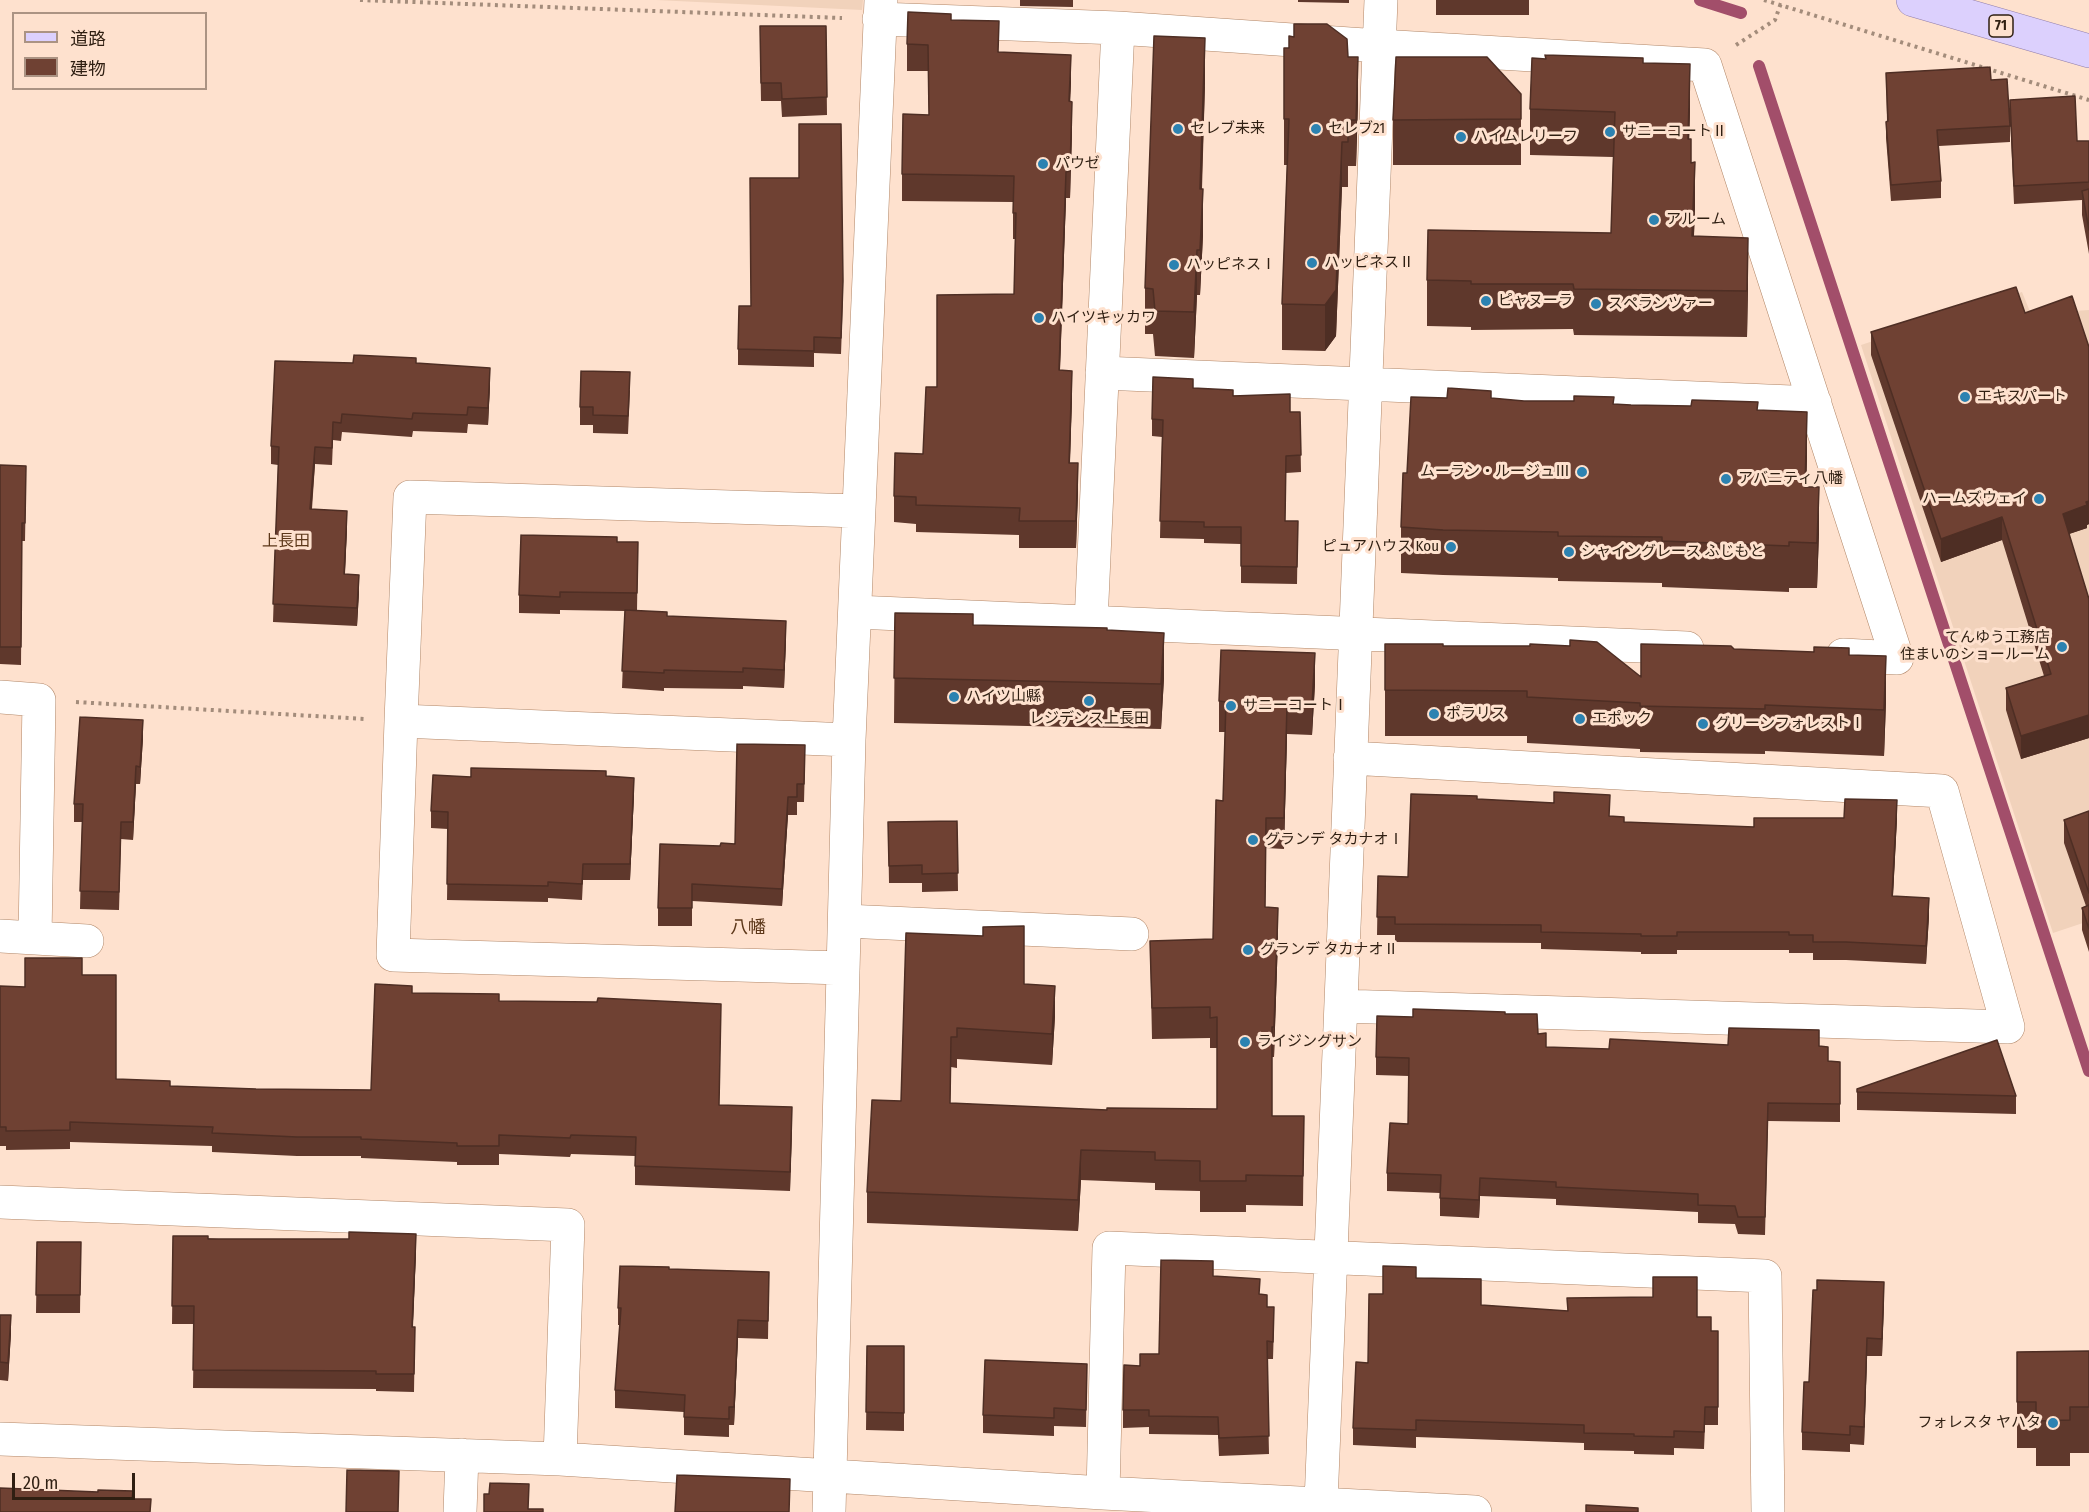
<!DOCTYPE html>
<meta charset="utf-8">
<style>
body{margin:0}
#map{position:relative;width:2089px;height:1512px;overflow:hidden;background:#fee1ce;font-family:"Fira Sans Condensed","Noto Sans JP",sans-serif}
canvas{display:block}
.legend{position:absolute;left:12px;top:12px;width:195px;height:78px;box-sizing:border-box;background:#fee1ce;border:2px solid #ab9383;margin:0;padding:8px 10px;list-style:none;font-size:18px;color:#2f1f12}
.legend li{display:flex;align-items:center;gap:12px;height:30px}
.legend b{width:30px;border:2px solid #ab9383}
.scale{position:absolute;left:12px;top:1473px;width:123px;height:27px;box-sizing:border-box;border:3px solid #2f1f12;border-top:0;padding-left:8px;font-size:18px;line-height:21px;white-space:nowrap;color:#2f1f12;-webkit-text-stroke:4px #fee1ce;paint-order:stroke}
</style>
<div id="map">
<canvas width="2089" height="1512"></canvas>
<ul class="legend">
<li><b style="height:8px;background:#dcd0fd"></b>道路</li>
<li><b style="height:16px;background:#6f4133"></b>建物</li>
</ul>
<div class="scale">20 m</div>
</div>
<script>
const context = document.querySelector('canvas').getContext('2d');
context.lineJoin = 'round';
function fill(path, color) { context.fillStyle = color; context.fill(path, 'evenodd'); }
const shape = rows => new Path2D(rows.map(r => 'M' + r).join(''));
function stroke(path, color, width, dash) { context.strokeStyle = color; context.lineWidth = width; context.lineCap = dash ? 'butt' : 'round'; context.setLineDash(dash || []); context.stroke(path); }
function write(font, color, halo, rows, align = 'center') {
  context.font = font + ' "Fira Sans Condensed","Noto Sans JP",sans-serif'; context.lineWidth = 6; context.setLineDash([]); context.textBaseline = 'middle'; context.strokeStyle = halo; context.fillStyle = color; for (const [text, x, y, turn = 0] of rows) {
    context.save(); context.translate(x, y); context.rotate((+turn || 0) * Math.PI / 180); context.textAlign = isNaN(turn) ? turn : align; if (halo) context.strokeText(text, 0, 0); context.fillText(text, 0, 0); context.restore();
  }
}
const built = shape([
 [656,0,863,0,862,10],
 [2022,292,2031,314,2089,310,2089,921,2053,933,1861,345]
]);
const stream = shape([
 [1700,0,1741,13],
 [1759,66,2089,1071]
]);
const path = shape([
 [360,0,842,18],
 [1764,0,2089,100],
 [1736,45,1775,20,1782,0],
 [76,702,365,719]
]);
const minor = shape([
 [879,19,1118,28,1379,46,1705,65,1897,658,1843,655],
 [1102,373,1815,403],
 [855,612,1687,648],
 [1091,622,1118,28],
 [0,697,39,700,35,938],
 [401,721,849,740],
 [845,921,1132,934],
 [0,936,87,941],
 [843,968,393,955,401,721,410,497,858,511],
 [1341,1006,2008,1027,1942,791,1350,758],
 [0,1202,568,1225,560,1459],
 [0,1439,560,1459,1103,1493,1475,1512],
 [1103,1493,1109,1248,1765,1276,1768,1512],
 [1321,1503,1381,0],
 [460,1512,462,1455],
 [829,1512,849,740,881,0]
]);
const major = shape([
 [1913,0,2089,51]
]);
const wall = shape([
 [1020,0,1073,0,1073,7,1020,6],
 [1298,0,1349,0,1349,3,1298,2],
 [1436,0,1529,0,1529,15,1436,15],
 [951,20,999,52,1071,81,1070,102,1072,129,1070,198,1066,198,1060,370,1072,397,1070,463,1078,490,1076,548,1019,548,1019,535,916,532,916,524,894,522,894,496,923,454,937,387,1014,294,1015,239,1013,239,1013,202,902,201,902,174,929,115,928,71,907,71,907,44],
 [826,26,827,115,782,117,781,101,761,101,760,44],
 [1284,48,1348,57,1358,103,1356,166,1348,166,1348,187,1342,187,1336,336,1325,351,1282,350,1282,304,1287,165,1284,165],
 [1643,63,1690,110,1689,139,1695,208,1694,236,1748,284,1747,337,1574,335,1573,329,1471,330,1471,327,1427,326,1427,280,1611,233,1613,157,1530,155,1530,109],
 [1886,73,1991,80,2010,126,2010,142,1939,146,1941,181,1941,198,1891,201,1886,138,1886,122,1887,121],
 [1205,84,1202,189,1203,235,1200,295,1197,295,1194,358,1155,356,1153,334,1145,334,1145,288],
 [1521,94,1521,165,1393,165,1393,120],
 [2010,100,2077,141,2089,141,2089,254,2082,215,2082,200,2014,204,2010,117],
 [843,297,841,354,814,353,814,367,738,365,738,349,751,306],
 [2025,313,2089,347,2089,524,2087,525,2087,528,2069,534,2089,599,2089,738,2021,759,2006,710,2006,688,2044,676,2002,540,1941,562,1871,355,1871,332],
 [353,363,416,363,490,385,488,425,468,424,467,433,413,431,412,437,342,432,341,441,333,440,332,465,315,464,312,509,347,528,345,574,359,592,357,626,273,622,278,465,271,464,271,446],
 [1193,388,1233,396,1290,412,1300,412,1301,472,1286,473,1285,521,1298,521,1297,584,1241,583,1241,544,1204,543,1204,539,1160,538,1162,437,1152,436,1152,419],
 [630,390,628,434,593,433,593,425,580,425,580,407],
 [1447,398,1491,398,1524,401,1758,410,1807,457,1806,487,1819,533,1817,588,1789,588,1789,592,1662,587,1662,583,1558,581,1558,578,1443,575,1401,573,1401,527,1407,473],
 [0,465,26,484,25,541,22,541,21,665,0,664],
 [617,542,638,542,637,611,786,639,784,688,743,686,743,689,664,688,664,691,622,688,625,611,560,610,560,614,519,613,519,595],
 [895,613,973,625,1164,678,1161,729,894,723],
 [1385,644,1443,646,1641,677,1734,649,1849,655,1886,702,1884,756,1765,751,1765,754,1640,752,1640,749,1527,743,1527,736,1385,736],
 [1315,684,1312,735,1287,734,1284,849,1266,848,1265,907,1278,938,1274,1057,1272,1057,1272,1116,1304,1116,1303,1206,1246,1205,1246,1212,1200,1212,1200,1191,1155,1190,1155,1183,1081,1180,1078,1231,867,1223,867,1192,901,1101,906,933,1024,984,1055,1016,1052,1065,957,1059,957,1068,951,1067,950,1103,1107,1110,1217,1109,1217,1048,1210,1048,1210,1038,1152,1039,1150,941,1213,939,1223,801,1225,732,1219,732,1219,701],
 [143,738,140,784,136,784,133,840,121,839,119,910,80,909,82,822,74,822,74,804],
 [805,763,804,802,797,802,797,815,788,815,782,906,692,901,692,926,658,926,658,908,720,846,735,844],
 [606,776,634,794,630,880,583,880,582,900,548,898,548,902,447,900,448,829,431,828,431,811,471,777],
 [1477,799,1554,803,1610,816,1624,822,1754,827,1897,818,1893,896,1929,916,1926,964,1846,960,1813,960,1813,953,1789,953,1789,950,1677,950,1677,954,1641,954,1641,952,1541,949,1541,943,1395,942,1395,935,1377,935,1378,876,1408,877],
 [2089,811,2089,952,2082,930,2082,908,2086,906,2064,843,2064,820],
 [957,821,958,891,922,892,922,883,889,883,888,822],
 [82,975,116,1079,170,1086,256,1089,371,1090,412,993,499,1001,719,1105,792,1126,790,1191,635,1185,635,1156,571,1154,570,1157,499,1154,499,1165,457,1165,457,1162,361,1158,361,1156,297,1156,212,1152,212,1146,70,1142,70,1149,6,1150,6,1146,0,1146,0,986,25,987],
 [1505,1014,1538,1034,1546,1047,1609,1049,1728,1045,1819,1046,1828,1061,1840,1062,1840,1122,1768,1121,1765,1235,1738,1234,1735,1224,1698,1223,1698,1212,1556,1205,1556,1199,1480,1196,1479,1218,1440,1216,1440,1193,1387,1191,1387,1173,1408,1124,1409,1076,1376,1075,1376,1057,1413,1017],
 [1857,1089,2016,1096,2016,1114,1857,1110],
 [173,1236,416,1252,413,1327,415,1327,414,1392,376,1391,376,1389,193,1388,194,1324,172,1324],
 [37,1242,81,1242,80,1313,36,1313],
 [669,1269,769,1272,768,1339,738,1338,734,1425,729,1425,729,1437,684,1435,684,1412,615,1408,615,1390,620,1325,618,1325,618,1308],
 [1213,1276,1260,1294,1267,1307,1274,1325,1273,1359,1267,1359,1269,1454,1219,1456,1218,1435,1149,1434,1149,1427,1123,1428,1123,1410,1140,1366,1159,1354],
 [1416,1278,1481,1305,1567,1311,1697,1317,1711,1331,1718,1331,1718,1425,1705,1425,1704,1449,1674,1448,1674,1455,1634,1454,1634,1451,1584,1450,1584,1443,1416,1437,1416,1448,1353,1445,1353,1428,1368,1363,1383,1294],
 [1884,1300,1882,1356,1867,1356,1864,1445,1850,1444,1850,1452,1802,1450,1802,1432,1809,1382],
 [0,1315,11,1333,8,1381,0,1380],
 [867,1346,904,1346,904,1431,866,1430],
 [2089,1351,2089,1453,2070,1453,2070,1466,2036,1466,2036,1448,2017,1448,2017,1352],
 [1087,1364,1086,1427,1054,1426,1054,1436,983,1433,983,1415]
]);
const shadedWall = shape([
 [1205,38,1205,84,1200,235,1200,189],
 [1071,55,1071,81,1069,128,1069,101],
 [1358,57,1358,103,1356,166,1356,120],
 [1690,64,1690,110,1688,184,1688,139],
 [1072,102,1072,129,1070,198,1070,171],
 [1342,142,1342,187,1336,336,1325,351,1325,305],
 [1695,162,1695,208,1692,282,1692,236],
 [1066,172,1066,198,1059,397,1059,370],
 [1203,189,1203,235,1200,295,1200,250],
 [1748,238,1748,284,1747,337,1747,291],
 [1197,250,1197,295,1194,358,1194,312],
 [490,368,490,385,488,425,488,408],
 [1072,371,1072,397,1069,490,1069,463],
 [1807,412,1807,457,1805,533,1805,487],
 [315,447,315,464,310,527,310,509],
 [1078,463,1078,490,1076,548,1076,521],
 [1819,487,1819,533,1817,588,1817,543],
 [2089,501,2089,524,2087,525,2087,528,2063,536,2063,514],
 [347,511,347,528,344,592,344,574],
 [2002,517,2002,540,1941,562,1941,539],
 [359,575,359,592,357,626,357,608],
 [786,621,786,639,784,688,784,670],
 [1164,633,1164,678,1161,729,1161,684],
 [1315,653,1315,684,1312,735,1312,705],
 [1886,656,1886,702,1884,756,1884,710],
 [1287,704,1287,734,1284,849,1284,818],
 [2089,715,2089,738,2021,759,2021,736],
 [143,720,143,738,140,784,140,767],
 [136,766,136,784,133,840,133,822],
 [634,778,634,794,630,880,630,864],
 [788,797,788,815,782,906,782,889],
 [1897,800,1897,818,1892,914,1892,896],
 [1929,898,1929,916,1926,964,1926,946],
 [1278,908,1278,938,1274,1057,1274,1027],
 [1055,986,1055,1016,1052,1065,1052,1034],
 [792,1107,792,1126,790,1191,790,1172],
 [1081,1150,1081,1180,1078,1231,1078,1200],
 [1480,1178,1480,1196,1479,1218,1479,1200],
 [416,1234,416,1252,412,1345,412,1327],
 [1884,1282,1884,1300,1882,1356,1882,1339],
 [11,1315,11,1333,8,1381,8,1363],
 [738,1320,738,1338,734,1425,734,1407],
 [1867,1338,1867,1356,1864,1445,1864,1427]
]);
const building = shape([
 [908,12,951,14,951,20,999,21,998,52,1071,55,1069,101,1072,102,1070,171,1066,172,1059,370,1072,371,1069,463,1078,463,1076,521,1019,521,1020,508,916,505,916,497,894,496,895,453,923,454,926,387,937,387,937,295,1014,294,1016,213,1013,213,1014,176,902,174,903,114,929,115,928,45,907,44,908,12],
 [1294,24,1327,24,1347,39,1348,57,1358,57,1356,120,1348,120,1348,142,1342,142,1336,290,1325,305,1282,304,1289,119,1284,119,1284,48,1289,48,1289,36,1294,37,1294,24],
 [760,26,826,26,827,97,782,99,781,83,761,83,760,26],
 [1154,36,1205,38,1200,189,1203,189,1200,250,1197,250,1194,312,1155,311,1153,289,1145,288,1154,36],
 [1545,55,1643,58,1643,63,1690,64,1688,139,1691,139,1691,163,1695,162,1692,236,1748,238,1747,291,1574,289,1573,284,1471,284,1471,281,1427,280,1428,230,1611,233,1615,112,1530,109,1532,58,1546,59,1545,55],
 [1396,57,1487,57,1521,94,1521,119,1393,120,1396,57],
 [1990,67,1991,80,2007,79,2010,126,1937,130,1941,181,1891,185,1886,122,1888,121,1886,73,1990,67],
 [2075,96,2077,141,2089,141,2089,182,2014,186,2010,100,2075,96],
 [799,124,841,124,843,281,841,338,814,337,814,351,738,349,739,306,751,306,750,178,799,178,799,124],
 [2089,189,2089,230,2082,191,2089,189],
 [2016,287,2025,313,2072,296,2089,347,2089,501,2086,502,2087,505,2063,514,2089,599,2089,715,2021,736,2006,688,2051,674,2002,517,1941,539,1871,332,2016,287],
 [354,355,416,358,416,363,490,368,488,408,468,407,467,415,413,413,412,419,342,414,341,423,333,422,332,448,315,447,310,509,347,511,344,574,359,575,357,608,273,604,279,447,271,446,275,361,353,363,354,355],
 [581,371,630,372,628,416,593,415,593,407,580,407,581,371],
 [1153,377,1193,379,1193,388,1233,390,1233,396,1290,394,1290,412,1300,412,1301,455,1286,456,1285,521,1298,521,1297,567,1241,566,1241,527,1204,527,1204,522,1160,521,1163,420,1152,419,1153,377],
 [1448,388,1491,391,1491,398,1524,401,1574,401,1574,396,1614,397,1613,404,1631,405,1691,406,1692,400,1758,402,1757,410,1807,412,1805,487,1819,487,1817,543,1789,542,1789,546,1662,541,1662,537,1558,536,1558,532,1443,530,1401,527,1403,473,1407,473,1411,397,1447,398,1448,388],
 [0,465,26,466,25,523,22,523,21,647,0,647,0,465],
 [521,535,617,537,617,542,638,542,637,593,560,592,560,597,519,595,521,535],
 [625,610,667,612,667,616,786,621,784,670,743,668,743,672,664,670,664,673,622,671,625,610],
 [895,613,973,614,973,625,1107,628,1107,630,1164,633,1161,684,894,678,895,613],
 [1570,640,1597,642,1641,677,1641,644,1731,646,1734,649,1814,652,1814,647,1849,648,1849,655,1886,656,1884,710,1765,705,1765,709,1640,706,1640,703,1527,697,1527,691,1385,690,1385,644,1443,644,1443,646,1530,646,1530,644,1570,646,1570,640],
 [1221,650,1315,653,1312,705,1287,704,1284,818,1266,818,1265,907,1278,908,1274,1027,1272,1027,1272,1116,1304,1116,1303,1176,1246,1175,1246,1181,1200,1181,1200,1161,1155,1160,1155,1152,1081,1150,1078,1200,867,1192,872,1100,901,1101,906,933,983,936,983,927,1024,926,1024,984,1055,986,1052,1034,957,1028,957,1037,951,1037,950,1103,1107,1110,1107,1108,1217,1109,1217,1017,1210,1018,1210,1007,1152,1008,1150,941,1213,939,1216,800,1223,801,1226,702,1219,701,1221,650],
 [80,717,143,720,140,767,136,766,133,822,121,822,119,892,80,891,83,804,74,804,80,717],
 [737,744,805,745,804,784,797,784,797,797,788,797,782,889,692,884,692,908,658,908,660,844,720,846,721,843,735,844,737,744],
 [471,768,606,771,606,776,634,778,630,864,583,864,582,884,548,882,548,886,447,884,448,812,431,811,433,775,471,777,471,768],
 [1554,792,1610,795,1609,816,1624,817,1624,822,1754,827,1754,818,1844,818,1845,799,1897,800,1892,896,1929,898,1926,946,1846,942,1813,942,1813,935,1789,935,1789,932,1677,932,1677,936,1641,936,1641,934,1541,932,1541,925,1395,924,1395,917,1377,917,1378,876,1408,877,1411,794,1477,796,1477,799,1554,803,1554,792],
 [2089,811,2089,893,2064,820,2089,811],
 [957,821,958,873,922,874,922,865,889,866,888,822,957,821],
 [2089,905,2089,929,2082,908,2089,905],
 [25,958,82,958,82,975,116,975,116,1079,170,1081,170,1086,256,1089,371,1090,375,984,412,986,412,993,499,994,499,1001,597,1002,598,998,721,1004,719,1105,792,1107,790,1172,635,1166,636,1137,571,1135,570,1138,499,1135,499,1146,457,1146,457,1143,361,1139,361,1137,297,1137,212,1133,213,1127,70,1122,70,1130,6,1131,6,1127,0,1127,0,986,25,987,25,958],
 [1413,1009,1505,1012,1505,1014,1537,1014,1538,1034,1546,1033,1546,1047,1609,1049,1610,1039,1728,1045,1729,1028,1819,1030,1819,1046,1828,1047,1828,1061,1840,1062,1840,1104,1768,1103,1765,1217,1738,1217,1735,1206,1698,1205,1698,1194,1556,1187,1556,1182,1480,1178,1479,1200,1440,1198,1441,1175,1387,1173,1390,1123,1408,1124,1409,1058,1376,1057,1377,1016,1413,1017,1413,1009],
 [1997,1040,2016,1096,1857,1092,1857,1089,1997,1040],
 [349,1232,416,1234,412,1327,415,1327,414,1374,376,1374,376,1371,193,1370,194,1306,172,1306,173,1236,208,1236,208,1239,349,1239,349,1232],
 [37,1242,81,1242,80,1295,36,1295,37,1242],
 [1161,1260,1213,1261,1213,1276,1260,1279,1259,1294,1267,1295,1267,1307,1274,1307,1273,1342,1267,1341,1269,1436,1219,1438,1218,1417,1149,1416,1149,1410,1123,1410,1124,1365,1140,1366,1140,1354,1159,1354,1161,1260],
 [620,1266,669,1267,669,1269,769,1272,768,1321,738,1320,734,1407,729,1407,729,1419,684,1417,685,1395,615,1390,621,1308,618,1308,620,1266],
 [1383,1266,1416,1267,1416,1278,1481,1279,1481,1305,1568,1311,1567,1298,1653,1297,1653,1277,1697,1277,1697,1317,1711,1317,1711,1331,1718,1331,1718,1407,1705,1407,1704,1432,1674,1431,1674,1437,1634,1436,1634,1434,1584,1433,1584,1425,1416,1420,1416,1430,1353,1428,1356,1362,1368,1363,1369,1294,1383,1294,1383,1266],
 [1817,1280,1884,1282,1882,1339,1867,1338,1864,1427,1850,1426,1850,1435,1802,1432,1804,1382,1809,1382,1813,1290,1817,1290,1817,1280],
 [0,1315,11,1315,8,1363,0,1362,0,1315],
 [867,1346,904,1346,904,1413,866,1412,867,1346],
 [2089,1351,2089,1407,2070,1407,2070,1420,2036,1421,2036,1402,2017,1402,2017,1352,2089,1351],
 [985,1360,1087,1364,1086,1410,1054,1408,1054,1418,983,1415,985,1360],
 [347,1470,399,1471,398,1512,346,1512,347,1470],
 [677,1475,790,1479,789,1512,675,1512,677,1475],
 [490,1483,529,1484,528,1509,543,1509,543,1512,484,1512,484,1494,489,1494,490,1483],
 [0,1488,98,1492,98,1490,133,1491,132,1499,151,1499,150,1512,0,1512,0,1488],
 [1586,1505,1638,1508,1638,1512,1586,1512,1586,1505]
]);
const markers = [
 [1178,129,6,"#2c82b1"],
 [1316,129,6,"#2c82b1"],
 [1610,132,6,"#2c82b1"],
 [1461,137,6,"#2c82b1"],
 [1043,164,6,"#2c82b1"],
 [1654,220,6,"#2c82b1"],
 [1312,263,6,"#2c82b1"],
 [1174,265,6,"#2c82b1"],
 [1486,301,6,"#2c82b1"],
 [1596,304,6,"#2c82b1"],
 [1039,318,6,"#2c82b1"],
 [1965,397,6,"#2c82b1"],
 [1582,472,6,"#2c82b1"],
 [1726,479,6,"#2c82b1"],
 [2039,499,6,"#2c82b1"],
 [1451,547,6,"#2c82b1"],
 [1569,552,6,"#2c82b1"],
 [2062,647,6,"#2c82b1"],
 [954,697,6,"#2c82b1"],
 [1089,701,6,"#2c82b1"],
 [1231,706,6,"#2c82b1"],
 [1434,714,6,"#2c82b1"],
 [1580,719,6,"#2c82b1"],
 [1703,724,6,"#2c82b1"],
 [1253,840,6,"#2c82b1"],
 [1248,950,6,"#2c82b1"],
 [1245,1042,6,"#2c82b1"],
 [2053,1423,6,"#2c82b1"]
];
const shields = [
 [2001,26,24]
];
const shieldNames = [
 ["71",2001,26]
];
const poiNames = [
 ["セレブ未来",1190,129],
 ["セレブ21",1328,129],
 ["サニーコートⅡ",1622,132],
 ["ハイムレリーフ",1473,137],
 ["パウゼ",1055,164],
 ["アルーム",1666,220],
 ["ハッピネスⅡ",1324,263],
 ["ハッピネスⅠ",1186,265],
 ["ピャヌーラ",1498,301],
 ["スペランツァー",1608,304],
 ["ハイツキッカワ",1051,318],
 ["エキスパート",1977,397],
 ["ムーラン・ルージュⅢ",1570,472,"right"],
 ["アバニティ八幡",1738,479],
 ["ハームズウェイ",2027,499,"right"],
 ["ピュアハウス Kou",1439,547,"right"],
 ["シャイングレース ふじもと",1581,552],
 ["てんゆう工務店",2050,638,"right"],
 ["住まいのショールーム",2050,655,"right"],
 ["ハイツ山縣",966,697],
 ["サニーコートⅠ",1243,706],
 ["ポラリス",1446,714],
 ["レジデンス上長田",1089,719,"center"],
 ["エポック",1592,719],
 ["グリーンフォレストⅠ",1715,724],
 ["グランデ タカナオⅠ",1265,840],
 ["グランデ タカナオⅡ",1260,950],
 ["ライジングサン",1257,1042],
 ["フォレスタ ヤハタ",2041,1423,"right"]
];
const neighbourhoodNames = [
 ["上長田",286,542]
];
const quarterNames = [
 ["八幡",748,928]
];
fill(built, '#f1d2bb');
stroke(stream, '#a24e6a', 12);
stroke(minor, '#b18667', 34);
stroke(major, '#907da9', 34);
stroke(path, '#a38c7b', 4, [3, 4.5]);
stroke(minor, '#fff', 33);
stroke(major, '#dcd0fd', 33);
fill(wall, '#5f382c');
fill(shadedWall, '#4e2e24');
fill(building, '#6f4133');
stroke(building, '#4e2e24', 1.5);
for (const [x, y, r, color] of markers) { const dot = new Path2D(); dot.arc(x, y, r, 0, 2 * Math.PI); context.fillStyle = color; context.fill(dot); stroke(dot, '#fee1ce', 2); }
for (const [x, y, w] of shields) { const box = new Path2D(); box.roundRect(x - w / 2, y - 11, w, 22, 4.5); context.fillStyle = '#fee1ce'; context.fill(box); stroke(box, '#2f1f12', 1.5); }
write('bold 14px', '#2f1f12', null, shieldNames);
write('15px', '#2f1f12', '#fee1ce', poiNames, 'left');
write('16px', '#5c3719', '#fee1ce', neighbourhoodNames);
write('18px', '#5c3719', '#fee1ce', quarterNames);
</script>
